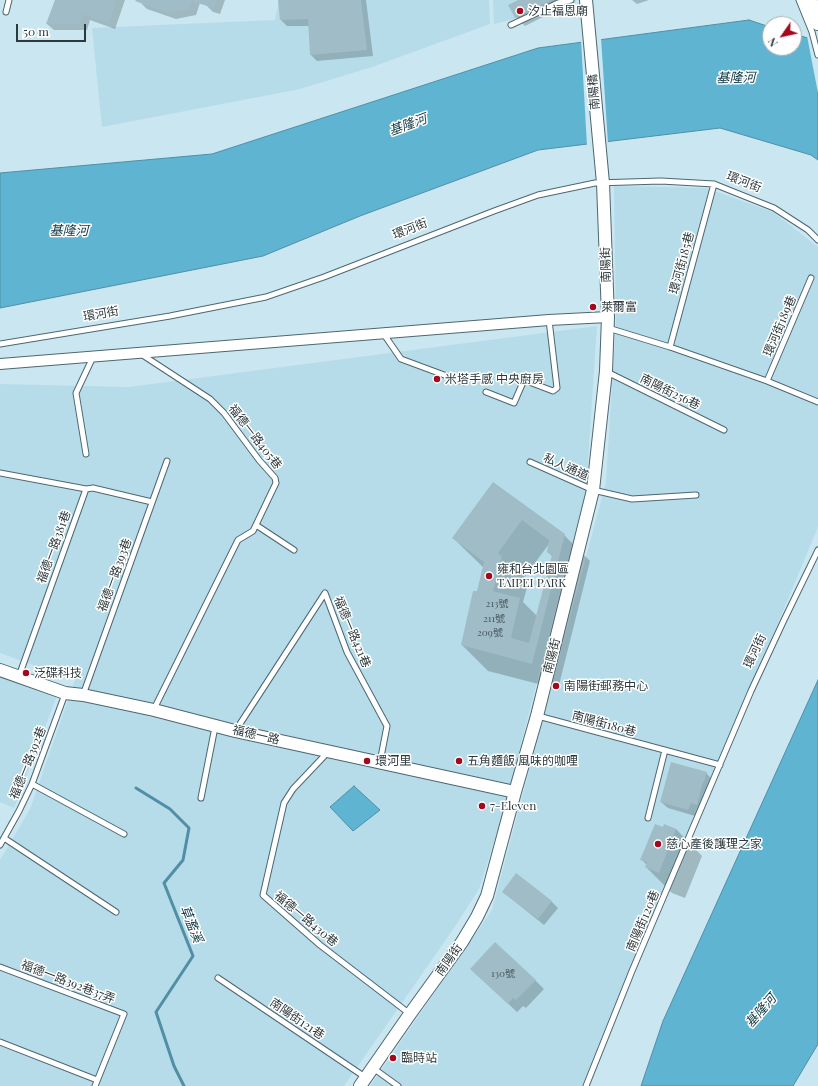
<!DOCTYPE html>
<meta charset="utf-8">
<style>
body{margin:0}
#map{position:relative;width:818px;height:1086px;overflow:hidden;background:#c9e6f1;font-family:"Playfair Display",serif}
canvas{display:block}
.north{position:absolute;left:762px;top:16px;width:40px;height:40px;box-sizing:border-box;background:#fff;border:1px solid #abb0b1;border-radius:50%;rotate:236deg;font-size:11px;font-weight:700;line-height:16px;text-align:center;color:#2d393d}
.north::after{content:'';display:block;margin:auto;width:14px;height:18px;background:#a3081d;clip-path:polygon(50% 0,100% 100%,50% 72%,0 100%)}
.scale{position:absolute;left:16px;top:24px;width:70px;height:18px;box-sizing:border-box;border:2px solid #2d393d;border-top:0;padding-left:5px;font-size:12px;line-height:14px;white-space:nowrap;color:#2d393d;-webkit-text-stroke:3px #fff;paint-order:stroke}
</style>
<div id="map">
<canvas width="818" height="1086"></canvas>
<div class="north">N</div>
<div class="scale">50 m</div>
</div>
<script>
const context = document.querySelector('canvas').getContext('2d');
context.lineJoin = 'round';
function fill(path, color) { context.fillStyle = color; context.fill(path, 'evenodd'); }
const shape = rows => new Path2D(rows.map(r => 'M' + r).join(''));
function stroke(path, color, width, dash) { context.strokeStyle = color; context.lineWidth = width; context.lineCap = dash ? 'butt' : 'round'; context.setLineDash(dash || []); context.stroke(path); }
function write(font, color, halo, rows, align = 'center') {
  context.font = font + ' "Playfair Display","Noto Sans TC",serif'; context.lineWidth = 3; context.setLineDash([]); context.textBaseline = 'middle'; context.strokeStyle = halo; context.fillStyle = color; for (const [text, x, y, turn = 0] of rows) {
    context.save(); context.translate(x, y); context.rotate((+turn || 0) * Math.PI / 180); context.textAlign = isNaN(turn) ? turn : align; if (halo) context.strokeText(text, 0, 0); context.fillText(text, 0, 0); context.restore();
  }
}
const built = shape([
 [279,0,489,0,490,24,372,67,300,89,102,127,92,28,275,20],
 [493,0,576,0,576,3,494,24],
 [614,186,706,188,773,212,818,247,818,527,585,1086,370,1086,492,910,606,482,616,320],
 [597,326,586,491,503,814,479,889,454,928,344,1086,0,1086,0,860,30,809,75,680,0,653,0,384,129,387],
 [0,677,57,696,14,808,0,802]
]);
const water = shape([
 [749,20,770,27,770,48,794,48,794,34,818,41,818,160,811,155,720,128,538,150,360,216,263,256,0,308,0,173,212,154,538,48,749,20],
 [818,680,818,1044,793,1086,641,1086,663,1021,818,680],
 [354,786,380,810,353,831,330,807,354,786]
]);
const pier = shape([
 [807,36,818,39,818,93],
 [601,38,608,143,587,146,581,40]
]);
const shadow = shape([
 [56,0,125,0,115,29,90,20,87,30,54,30,47,24],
 [141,0,225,0,220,14,213,12,201,0,196,15,176,19,147,9,140,2],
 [284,0,366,0,373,56,317,61,311,55,309,26,287,26,281,20],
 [520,0,559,0,563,7,525,26,516,17],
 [632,0,649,0,637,4],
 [493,483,564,535,590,561,558,689,488,671,462,645,484,568,453,538],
 [549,544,548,552,553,557,537,616,523,602,528,584,523,579],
 [706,773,713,780,709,788,703,811,697,809,695,816,668,808,661,802],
 [665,825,676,829,702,856,685,898,672,893,646,867,647,865,641,859],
 [503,892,551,901,558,908,544,925],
 [480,977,535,980,544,989,526,1008,523,1006,517,1012]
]);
const stream = shape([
 [136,788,170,809,189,828,183,860,164,883,193,956,156,1012,174,1066,184,1086]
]);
const building = shape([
 [55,0,116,0,109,23,83,14,80,24,46,24],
 [136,0,192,0,189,9,169,13,135,1],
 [194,0,217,0,214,8,194,2],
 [278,0,361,0,367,50,310,55,308,19,280,20],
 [518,0,552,0,515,18,508,5],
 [493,482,565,534,532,664,461,645,473,591,477,591,484,562,452,538],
 [522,520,549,540,547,552,552,555,529,643,511,638,520,598,493,591,502,557,498,553],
 [671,762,707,772,704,782,703,782,697,805,691,803,688,810,660,802],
 [655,824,663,827,664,824,676,829,659,873,645,867,647,862,640,860],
 [516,873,552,901,538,919,502,892],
 [495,942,536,980,516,1000,513,998,508,1004,470,969]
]);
const service = shape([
 [799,0,812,32,818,55],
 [6,12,9,0],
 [511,25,558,3,571,0],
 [608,328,670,347,767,381,818,402],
 [383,333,401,359,463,382],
 [0,344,170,316,266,297,324,277,494,211,538,195,595,183,661,181,714,184,774,208,808,230,818,240],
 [670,347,714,184],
 [141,354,210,399,224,413,259,460,275,478,276,483,253,531,238,540,154,709],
 [607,372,724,430],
 [767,381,811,278],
 [486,392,514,403,524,380,553,391,557,388,549,320],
 [86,454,76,393,93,357],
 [530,462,593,490,632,499,696,495],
 [0,473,86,489],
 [256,525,294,550],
 [19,676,86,489,93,488,152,502],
 [83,695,167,461],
 [538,716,720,765],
 [236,730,325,593,347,652,387,726,380,762],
 [328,752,293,789,284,803,263,895,320,945,410,1014],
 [32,784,124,834],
 [201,798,215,727],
 [648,818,665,750],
 [4,838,116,912],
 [0,845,19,811,32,784,65,694],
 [0,967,124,1014,95,1086],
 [218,978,365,1077],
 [0,1042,97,1080],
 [373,1068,398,1086],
 [586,1086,632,971,751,691,784,620,818,550]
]);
const minor = shape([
 [0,364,549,320,608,317]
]);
const tertiary = shape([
 [0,670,65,693,83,695,154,710,235,731,515,792],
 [360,1086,410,1014,462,942,477,917,487,896,515,792,537,716,593,490,606,371,608,317,603,183,586,0]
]);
const primary = shape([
 [809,0,818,22]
]);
const markers = [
 [520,11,4,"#a3081d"],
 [593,307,4,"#a3081d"],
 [437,379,4,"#a3081d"],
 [489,576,4,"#a3081d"],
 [26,673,4,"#a3081d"],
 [556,686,4,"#a3081d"],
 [367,761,4,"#a3081d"],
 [459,761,4,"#a3081d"],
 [482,806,4,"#a3081d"],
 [658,844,4,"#a3081d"],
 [393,1058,4,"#a3081d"]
];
const numberNames = [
 ["213號",497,604],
 ["211號",494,619],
 ["209號",490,633],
 ["130號",503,974]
];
const poiNames = [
 ["汐止福恩廟",528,11],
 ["萊爾富",601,307],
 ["米塔手感 中央廚房",445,379],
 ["雍和台北園區",497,569],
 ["TAIPEI PARK",497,583],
 ["泛碟科技",34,673],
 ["南陽街郵務中心",564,686],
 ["環河里",375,761],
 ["五角麵飯 風味的咖哩",467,761],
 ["7-Eleven",490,806],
 ["慈心產後護理之家",666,844],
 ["臨時站",401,1058]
];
const streetNames = [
 ["南陽橋",594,92,-95],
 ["環河街",744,182,21],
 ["環河街",410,229,-21],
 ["環河街185巷",682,263,-75],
 ["南陽街",606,265,-92],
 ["環河街",101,314,-10],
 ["環河街189巷",780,326,-67],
 ["南陽街256巷",670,392,26],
 ["福德一路405巷",255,437,52],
 ["私人通道",566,467,24],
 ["福德一路381巷",54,547,-70],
 ["福德一路393巷",115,575,-70],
 ["福德一路421巷",352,632,67],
 ["環河街",755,651,-65],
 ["南陽街",552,656,-76],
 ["南陽街180巷",604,724,15],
 ["福德一路",256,735,13],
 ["福德一路392巷",28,763,-68],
 ["福德一路430巷",306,919,40],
 ["南陽街120巷",643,921,-67],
 ["南陽街",449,960,-54],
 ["福德一路392巷37弄",68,982,21],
 ["南陽街121巷",297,1019,34]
];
const waterNames = [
 ["基隆河",736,78,-1],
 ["基隆河",408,125,-20],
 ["基隆河",69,231],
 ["草濫溪",191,924,68],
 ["基隆河",761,1011,-49]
];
fill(built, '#b6dce9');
fill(water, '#5fb4d1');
stroke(water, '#508fa5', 1);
fill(pier, '#c9e6f1');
fill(shadow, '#0003');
stroke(stream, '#508fa5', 3);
fill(building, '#a0bcc7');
stroke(service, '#4d6771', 7);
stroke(minor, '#4d6771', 12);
stroke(tertiary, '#4d6771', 14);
stroke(primary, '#4d6771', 18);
stroke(service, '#fff', 5);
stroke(minor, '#fff', 10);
stroke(tertiary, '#fff', 12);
stroke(primary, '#fff', 16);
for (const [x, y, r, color] of markers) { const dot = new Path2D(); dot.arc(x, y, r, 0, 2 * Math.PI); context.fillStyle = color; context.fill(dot); stroke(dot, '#fff', 1.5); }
write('10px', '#4a5a60', null, numberNames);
write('12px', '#2d393d', '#fff', poiNames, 'left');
write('12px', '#2d393d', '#fff', streetNames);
write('italic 13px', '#103844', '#fff', waterNames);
</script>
